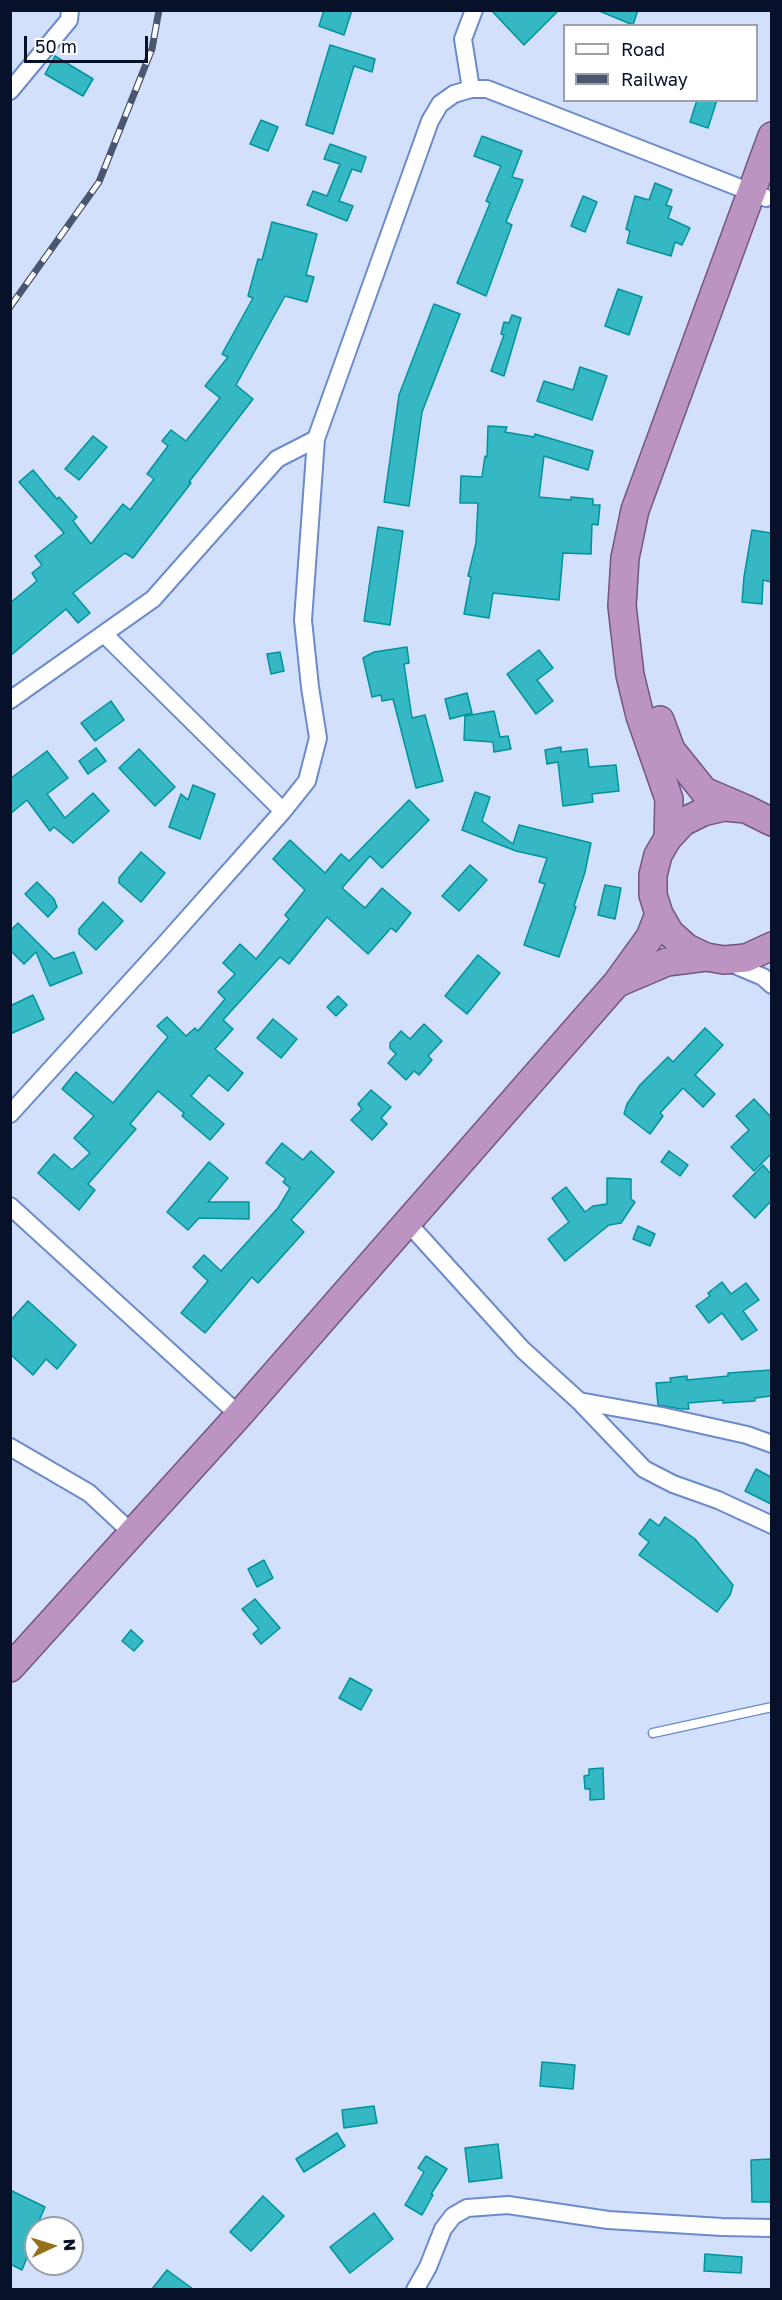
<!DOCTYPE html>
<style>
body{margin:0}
#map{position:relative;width:782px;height:2300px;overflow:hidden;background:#d2e0fc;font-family:"Golos Text",sans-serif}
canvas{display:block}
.frame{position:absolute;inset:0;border:12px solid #071129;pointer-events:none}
.legend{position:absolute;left:563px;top:24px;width:195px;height:78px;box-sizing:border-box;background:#fff;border:2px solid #9ca0a9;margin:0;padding:8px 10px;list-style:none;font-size:18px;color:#071129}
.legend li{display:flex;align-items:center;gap:12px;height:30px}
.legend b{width:30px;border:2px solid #9ca0a9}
.north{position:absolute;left:24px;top:2216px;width:60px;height:60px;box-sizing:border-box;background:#fff;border:2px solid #9ca0a9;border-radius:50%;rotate:86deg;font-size:16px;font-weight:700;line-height:24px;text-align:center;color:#071129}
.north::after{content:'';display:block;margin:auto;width:21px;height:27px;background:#96711b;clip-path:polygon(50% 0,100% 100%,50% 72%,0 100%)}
.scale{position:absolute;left:24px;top:36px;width:124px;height:27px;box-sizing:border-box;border:3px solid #071129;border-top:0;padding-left:8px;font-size:18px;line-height:21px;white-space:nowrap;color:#071129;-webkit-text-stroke:4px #fff;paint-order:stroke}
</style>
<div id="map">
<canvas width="782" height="2300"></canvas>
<div class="frame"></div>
<ul class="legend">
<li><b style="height:8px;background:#fff"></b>Road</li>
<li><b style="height:8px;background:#4a556f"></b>Railway</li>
</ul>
<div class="north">N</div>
<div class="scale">50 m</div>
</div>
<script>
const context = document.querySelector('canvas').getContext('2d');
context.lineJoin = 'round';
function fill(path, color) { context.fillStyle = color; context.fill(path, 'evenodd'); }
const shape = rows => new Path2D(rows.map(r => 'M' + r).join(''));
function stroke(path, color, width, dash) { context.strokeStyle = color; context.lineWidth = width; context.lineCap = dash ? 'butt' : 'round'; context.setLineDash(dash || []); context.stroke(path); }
const building = shape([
 [324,10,352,10,344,35,319,26,324,10],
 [491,10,559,10,524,45,491,10],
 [597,10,638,10,633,25,597,10],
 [330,45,375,59,372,72,354,66,333,134,306,125,330,45],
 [55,56,93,79,83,96,45,74,55,56],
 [697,100,717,100,708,128,690,122,697,100],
 [261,120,278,127,268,151,250,144,261,120],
 [482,136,522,151,512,177,523,180,506,222,512,225,486,296,457,283,490,203,486,201,501,166,474,156,482,136],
 [330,144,366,157,361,172,352,169,339,201,353,206,347,221,307,205,313,191,327,196,340,164,324,159,330,144],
 [655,183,672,190,666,205,672,207,668,218,690,228,682,245,675,242,671,256,627,243,630,231,626,229,635,196,649,200,655,183],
 [583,196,597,202,585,232,571,226,583,196],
 [272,222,317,234,306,275,314,277,307,302,285,296,236,385,253,399,189,482,191,483,133,558,125,553,73,593,90,613,78,623,66,609,10,656,10,603,37,581,32,573,42,565,35,556,64,533,19,482,33,470,57,499,59,497,77,517,73,521,91,544,123,504,130,510,154,479,147,474,168,446,162,441,171,430,186,441,220,398,205,386,228,357,222,354,253,298,248,296,258,259,262,260,272,222],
 [618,289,642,297,629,335,605,326,618,289],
 [434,304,460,314,422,412,409,506,384,502,399,395,434,304],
 [512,315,521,318,504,376,491,371,504,335,501,334,504,322,509,323,512,315],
 [580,367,607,376,592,420,537,401,544,381,573,390,580,367],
 [488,426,507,427,505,432,534,437,535,434,593,451,588,470,544,456,539,497,571,500,571,497,593,499,593,505,600,505,598,525,592,524,591,554,563,553,559,600,493,593,489,618,464,614,471,577,468,576,476,543,478,503,460,503,461,476,482,477,485,456,487,457,488,426],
 [93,436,107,447,79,480,65,469,93,436],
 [378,527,403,531,390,625,364,621,378,527],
 [752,530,771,533,771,582,763,580,762,604,742,602,744,577,752,530],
 [407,647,409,663,404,664,412,718,425,715,443,781,416,788,393,699,382,701,381,695,372,697,363,658,374,652,407,647],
 [539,650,553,668,537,680,553,701,536,714,507,674,539,650],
 [280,652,284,671,271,674,267,654,280,652],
 [467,693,472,713,450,719,445,699,467,693],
 [111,701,124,720,95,741,81,723,111,701],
 [494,711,500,737,508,736,511,749,494,752,493,742,464,740,465,716,494,711],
 [561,747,561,752,587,749,589,767,616,765,619,791,592,794,593,802,563,806,558,762,547,764,545,750,561,747],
 [96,748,106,761,88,774,79,761,96,748],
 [139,749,175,787,155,806,119,768,139,749],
 [47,751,68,778,47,794,65,818,93,793,109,811,73,843,54,827,50,831,27,800,10,814,10,779,47,751],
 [193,785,215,794,200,839,169,827,181,794,188,800,193,785],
 [475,792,490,797,482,821,513,844,519,825,591,843,585,872,574,906,576,907,559,957,524,945,545,884,539,882,547,858,516,851,462,830,475,792],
 [409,800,429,820,382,868,370,856,342,888,365,908,382,888,411,913,396,932,391,928,368,954,327,917,289,964,280,957,223,1020,233,1029,215,1049,243,1073,228,1091,209,1075,191,1096,224,1124,210,1140,182,1116,184,1113,158,1091,130,1124,136,1129,88,1184,95,1190,79,1210,38,1173,54,1154,72,1170,90,1153,74,1138,94,1116,62,1089,76,1072,113,1103,168,1037,157,1026,167,1017,186,1036,195,1028,198,1031,225,999,218,992,235,974,223,963,240,944,256,959,289,919,285,915,305,890,273,859,290,840,325,873,341,854,349,861,409,800],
 [141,852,165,873,141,902,119,883,119,878,141,852],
 [470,865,487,880,459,911,442,896,470,865],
 [37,882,54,899,57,907,48,917,25,894,37,882],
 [605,885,621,888,615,919,598,915,605,885],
 [103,902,123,921,96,950,79,934,79,929,103,902],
 [18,923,54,959,74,952,82,973,50,986,36,952,24,964,10,950,10,931,18,923],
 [478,955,500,973,467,1014,445,996,478,955],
 [33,995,44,1019,10,1034,10,1006,33,995],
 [338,996,347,1005,336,1016,327,1007,338,996],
 [273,1019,297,1039,281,1058,257,1038,273,1019],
 [424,1024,442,1041,428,1056,432,1060,419,1075,414,1071,406,1080,388,1063,396,1054,390,1048,390,1043,401,1031,410,1039,424,1024],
 [705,1028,723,1045,695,1075,715,1094,703,1107,683,1088,660,1113,663,1116,650,1134,624,1114,627,1104,640,1085,668,1057,673,1062,705,1028],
 [371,1090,391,1107,381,1118,387,1124,372,1140,351,1120,362,1109,358,1104,371,1090],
 [754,1099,771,1117,771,1154,754,1171,731,1147,749,1130,736,1116,754,1099],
 [282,1143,303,1160,311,1151,334,1172,291,1220,304,1232,258,1283,252,1277,205,1333,181,1313,208,1281,193,1267,204,1255,221,1271,278,1208,290,1188,283,1182,286,1179,266,1163,282,1143],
 [669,1151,688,1165,680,1176,661,1162,669,1151],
 [209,1162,228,1178,208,1202,249,1202,249,1219,199,1218,188,1230,167,1212,209,1162],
 [763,1165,771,1174,771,1201,755,1218,733,1196,763,1165],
 [607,1178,631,1179,631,1199,635,1202,621,1223,609,1225,565,1261,548,1239,569,1222,552,1198,566,1187,585,1212,593,1206,607,1204,607,1178],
 [638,1226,655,1234,650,1246,633,1239,638,1226],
 [722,1282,731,1294,746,1283,759,1300,743,1311,757,1330,742,1340,722,1313,709,1323,696,1306,710,1296,708,1293,722,1282],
 [28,1301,76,1345,57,1369,46,1359,33,1375,10,1354,10,1321,28,1301],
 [771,1370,771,1396,755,1398,755,1401,723,1403,723,1400,688,1403,689,1409,681,1409,658,1405,656,1383,671,1382,670,1378,687,1376,687,1380,728,1376,728,1373,771,1370],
 [756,1469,771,1477,771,1504,745,1491,756,1469],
 [665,1517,695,1539,733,1585,730,1595,717,1612,639,1555,649,1542,639,1534,650,1519,659,1526,665,1517],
 [264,1560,273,1578,257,1587,248,1569,264,1560],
 [255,1599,280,1628,261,1644,253,1634,259,1629,242,1609,255,1599],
 [131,1630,143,1641,134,1651,122,1641,131,1630],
 [350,1678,372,1690,361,1710,339,1698,350,1678],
 [603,1768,604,1799,590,1800,590,1789,585,1789,584,1776,589,1775,589,1769,603,1768],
 [542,2062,575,2065,573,2089,540,2086,542,2062],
 [374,2106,377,2123,344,2128,342,2110,374,2106],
 [337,2133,345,2146,304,2172,296,2159,337,2133],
 [498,2144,502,2178,469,2182,465,2148,498,2144],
 [426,2156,447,2169,431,2194,433,2195,422,2215,405,2205,424,2172,418,2168,426,2156],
 [771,2159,771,2202,752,2202,751,2160,771,2159],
 [10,2190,45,2207,36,2228,36,2260,28,2255,22,2270,10,2264,10,2190],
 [263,2196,284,2216,251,2251,230,2232,263,2196],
 [374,2213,393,2239,350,2273,330,2247,374,2213],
 [705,2254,742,2257,741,2273,704,2271,705,2254],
 [167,2270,193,2289,152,2289,167,2270]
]);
const service = shape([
 [653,1733,772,1707]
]);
const minor = shape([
 [471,89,463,39,474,10],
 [10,91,69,20,70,10],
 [105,635,283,811],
 [10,700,153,599,277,459,316,439,430,121,440,104,454,94,471,89,487,89,766,198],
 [730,963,763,977,772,985],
 [10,1114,164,945,283,811,307,781,318,738,310,687,303,620,316,439],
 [10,1206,239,1415],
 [407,1222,523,1350,579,1401,662,1416,747,1435,772,1444],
 [579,1401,644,1469,673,1484,718,1500,772,1525],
 [10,1447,89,1493,132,1533],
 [415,2290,428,2267,443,2229,453,2216,467,2208,508,2205,608,2220,722,2227,772,2228]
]);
const trunk = shape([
 [660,720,671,750,704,791,746,809],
 [772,822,746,809,724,807,703,812,683,822,668,838,658,855,653,875,653,895,659,914,670,933,687,948,706,957,724,960,746,958,772,946],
 [668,838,669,799,640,716,630,675,622,606,625,558,635,510,772,136],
 [620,982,667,962,706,957],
 [10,1668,239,1415,616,984,650,937,659,914]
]);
const rail = shape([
 [10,307,99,182,152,49,159,10]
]);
fill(building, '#35b8c3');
stroke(building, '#00929c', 1.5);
stroke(service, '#6b8bcb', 11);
stroke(minor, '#6b8bcb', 20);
stroke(trunk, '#725582', 30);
stroke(service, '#fff', 8);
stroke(minor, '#fff', 16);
stroke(trunk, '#bc94c2', 27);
stroke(rail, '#4a556f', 7);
stroke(rail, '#fff', 4.5, [14]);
</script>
